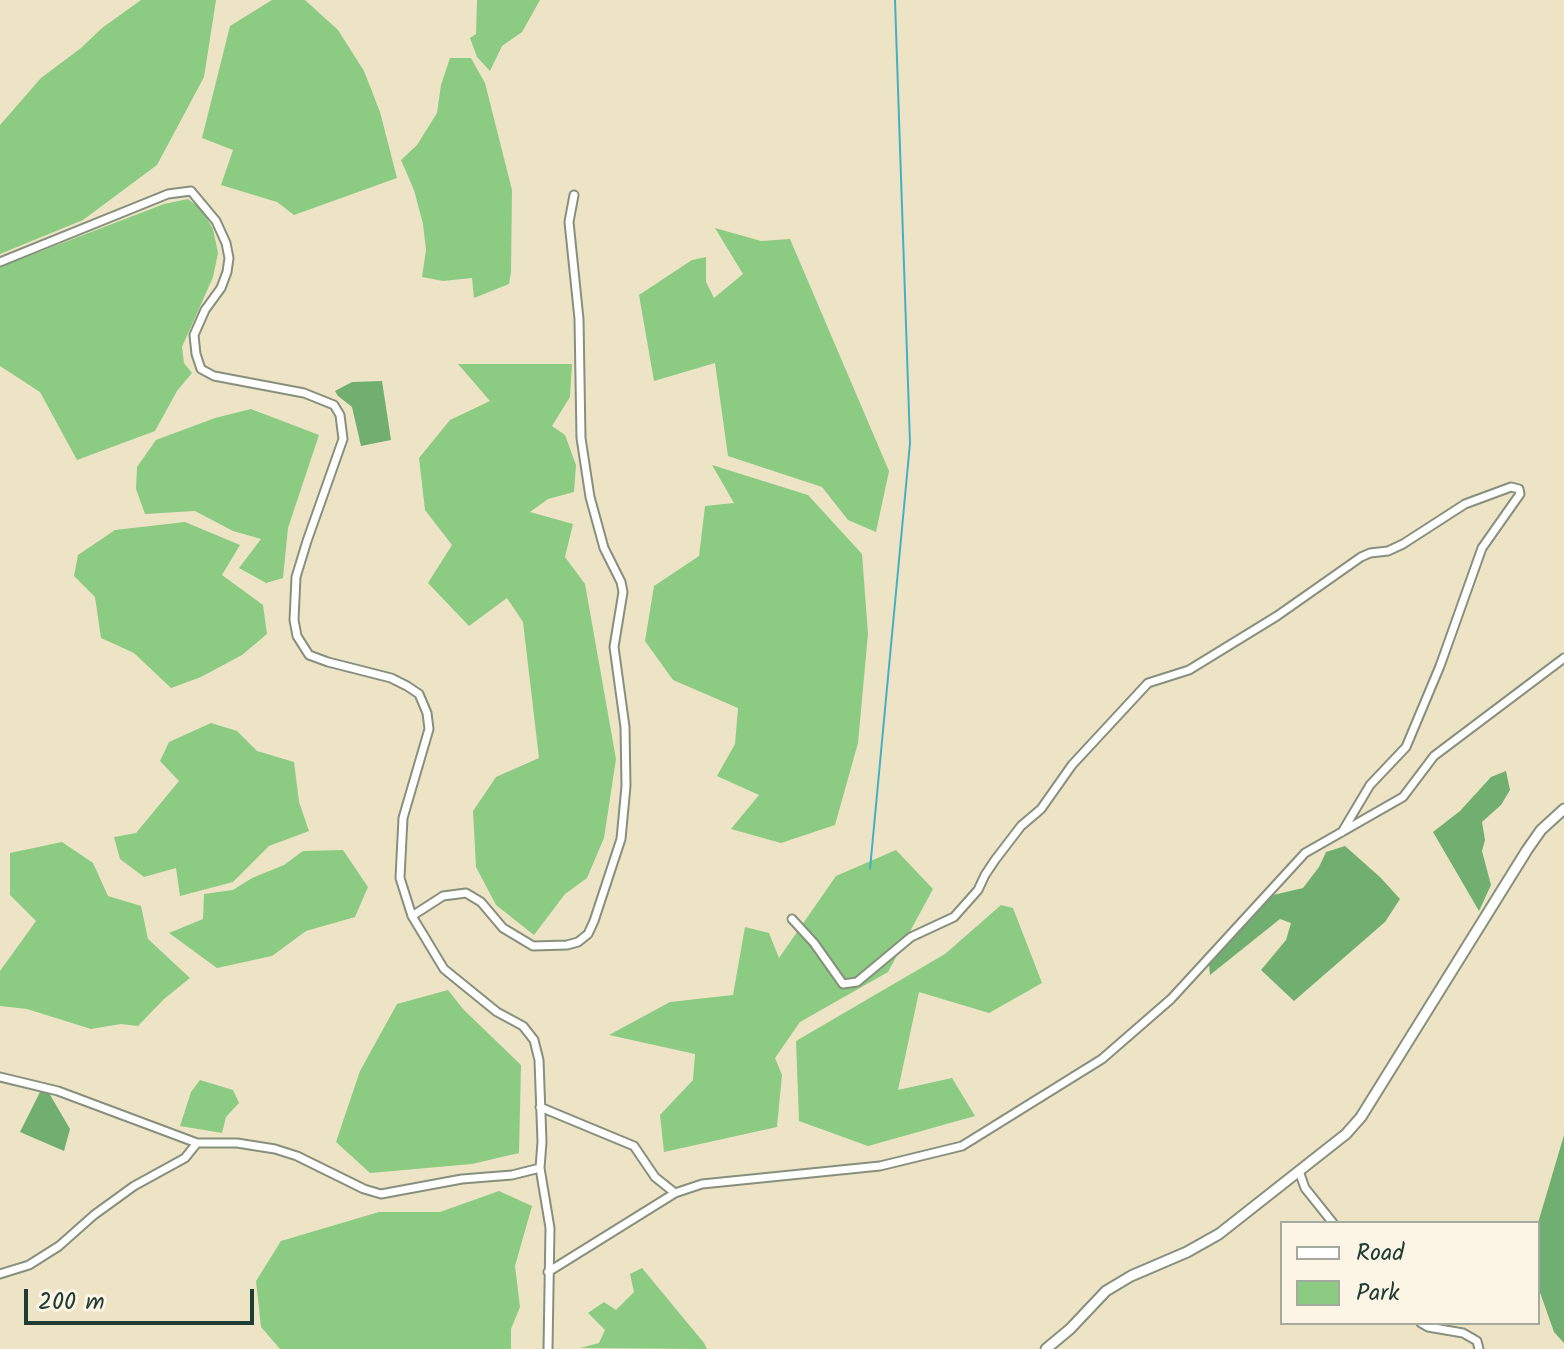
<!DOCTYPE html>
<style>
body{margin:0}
#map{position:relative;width:1564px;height:1349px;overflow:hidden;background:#ede4c5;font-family:Kalam,sans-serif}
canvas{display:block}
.legend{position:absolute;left:1280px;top:1221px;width:260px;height:104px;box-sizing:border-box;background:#fcf5e5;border:2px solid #a4ab9e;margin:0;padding:10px 14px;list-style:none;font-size:24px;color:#1f3d34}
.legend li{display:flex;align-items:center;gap:16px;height:40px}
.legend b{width:40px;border:2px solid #a4ab9e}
.scale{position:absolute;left:24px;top:1289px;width:230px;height:36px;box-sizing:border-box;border:4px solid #1f3d34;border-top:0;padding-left:10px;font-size:24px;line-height:28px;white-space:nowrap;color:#1f3d34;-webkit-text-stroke:6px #fcf5e5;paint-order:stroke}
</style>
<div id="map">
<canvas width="1564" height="1349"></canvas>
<ul class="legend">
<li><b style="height:10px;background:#fff"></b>Road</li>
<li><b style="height:22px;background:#8bcb82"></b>Park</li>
</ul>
<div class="scale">200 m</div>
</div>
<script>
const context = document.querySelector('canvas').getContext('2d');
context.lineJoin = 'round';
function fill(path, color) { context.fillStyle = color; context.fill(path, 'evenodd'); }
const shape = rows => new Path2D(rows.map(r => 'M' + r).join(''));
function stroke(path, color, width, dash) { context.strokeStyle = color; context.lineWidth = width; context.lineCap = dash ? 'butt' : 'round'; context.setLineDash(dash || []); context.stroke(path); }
const green = shape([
 [141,0,216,0,204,77,157,165,83,220,0,254,0,125,41,78,81,48,102,28],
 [272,0,305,0,338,30,364,71,380,112,397,178,294,215,277,202,221,185,233,150,202,138,230,26],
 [477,0,540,0,522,32,502,46,490,71,477,57,470,38,476,34],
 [450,58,471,58,485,83,512,190,511,272,509,284,474,298,472,278,443,281,422,277,426,250,423,224,414,190,401,160,417,145,437,113,441,85],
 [188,199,202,210,213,229,218,253,213,277,182,347,184,363,192,373,177,391,155,431,77,460,40,392,0,366,0,267,164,204],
 [715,228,761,241,790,239,889,471,876,532,848,520,822,487,728,456,715,363,654,381,639,295,692,260,706,257,706,282,714,298,743,274],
 [458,364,572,364,570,397,552,426,565,435,576,465,574,492,548,499,530,512,573,524,565,557,585,584,616,759,604,838,587,878,565,894,534,935,496,905,476,867,473,811,496,777,539,758,523,622,507,598,469,626,428,583,452,545,425,510,419,458,450,420,490,401],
 [251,409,319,435,288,528,283,578,266,583,239,568,261,539,233,531,195,511,145,514,136,489,137,467,156,440,215,418],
 [712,465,808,495,862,554,868,634,858,743,835,825,781,843,731,829,759,795,717,776,735,744,738,708,673,680,645,641,654,586,699,556,705,506,734,503],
 [185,522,240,545,222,575,263,605,267,634,242,655,201,677,171,688,134,653,101,638,95,597,74,576,78,555,115,530],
 [211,723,237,731,257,751,294,762,299,802,309,831,269,846,233,882,180,896,176,868,144,877,120,859,114,837,136,833,179,781,160,761,169,742],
 [62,842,93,863,108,896,141,906,148,939,190,978,164,999,138,1026,121,1024,91,1029,27,1009,0,1006,0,971,36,921,10,895,10,853],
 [343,850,368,887,355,917,306,931,272,956,217,968,169,933,203,919,204,894,233,890,252,878,284,865,303,851],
 [896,850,933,889,888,972,800,1022,775,1058,782,1075,777,1127,664,1152,660,1115,693,1080,695,1054,609,1035,670,1002,733,995,745,927,769,933,779,958,836,876],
 [1001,905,1013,908,1042,983,989,1013,919,992,898,1090,952,1078,975,1116,868,1146,799,1121,796,1041,945,954],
 [448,990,463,1009,521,1065,519,1153,472,1164,370,1173,336,1142,360,1071,397,1004],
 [200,1080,233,1090,239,1103,226,1117,222,1133,180,1126,191,1092],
 [499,1191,532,1206,515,1266,520,1307,511,1329,511,1349,280,1349,261,1327,256,1281,281,1241,379,1212,440,1212],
 [642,1268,704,1343,707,1349,580,1348,599,1343,605,1330,588,1313,604,1302,616,1310,634,1292,630,1274]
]);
const forest = shape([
 [382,381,391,440,361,446,352,407,338,396,335,391,352,382],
 [1506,771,1510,790,1501,805,1482,822,1485,840,1482,851,1491,885,1479,911,1433,832,1460,811,1491,777],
 [1345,846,1381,878,1400,899,1385,922,1294,1001,1261,970,1286,940,1291,923,1280,919,1210,975,1209,965,1273,895,1303,888,1319,867,1326,852],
 [40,1092,49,1093,70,1129,64,1151,20,1132],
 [1564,1135,1564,1343,1554,1332,1538,1287,1538,1223]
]);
const stream = shape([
 [870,869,910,443,895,0]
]);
const minor = shape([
 [0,262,168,194,191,191,216,221,226,243,229,258,227,272,221,288,205,310,194,335,196,354,201,369,214,376,304,393,334,405,340,415,343,439,307,541,296,577,294,620,297,636,309,655,328,662,391,678,407,686,419,694,427,713,429,729,403,818,400,878,412,916,444,969,497,1012,523,1026,534,1040,539,1060,542,1142,540,1168,550,1228,548,1349],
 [412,916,443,896,466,893,481,902,503,928,533,946,567,945,578,942,588,934,594,921,621,839,626,786,625,727,614,647,623,592,621,582,604,548,590,497,581,438,579,319,569,222,574,195],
 [792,919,814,943,843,984,857,982,911,937,954,917,978,890,985,875,995,860,1021,826,1041,809,1072,765,1148,683,1189,670,1277,616,1361,557,1370,553,1388,551,1403,544,1465,504,1511,487,1519,489,1520,494,1482,548,1440,666,1406,747,1370,785,1342,832],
 [0,1077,58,1091,197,1143,237,1143,275,1149,297,1156,364,1189,381,1194,462,1179,512,1175,540,1168],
 [540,1107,634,1146,655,1177,675,1193],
 [1299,1171,1305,1188,1333,1223],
 [548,1272,675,1193,702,1184,880,1166,962,1146,1102,1059,1171,999,1305,853,1403,797,1434,756,1564,658],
 [0,1274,29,1265,59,1246,94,1215,134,1186,185,1158,197,1143],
 [1421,1323,1428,1327,1463,1333,1477,1341,1479,1349]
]);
const tertiary = shape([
 [1046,1349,1070,1329,1106,1291,1131,1276,1187,1252,1219,1234,1346,1134,1361,1117,1527,850,1541,830,1564,809]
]);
fill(green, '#8bcb82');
fill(forest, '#70af70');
stroke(stream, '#46afc5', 2);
stroke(minor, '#86907c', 11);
stroke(tertiary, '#86907c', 13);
stroke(minor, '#fff', 7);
stroke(tertiary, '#fff', 9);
</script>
